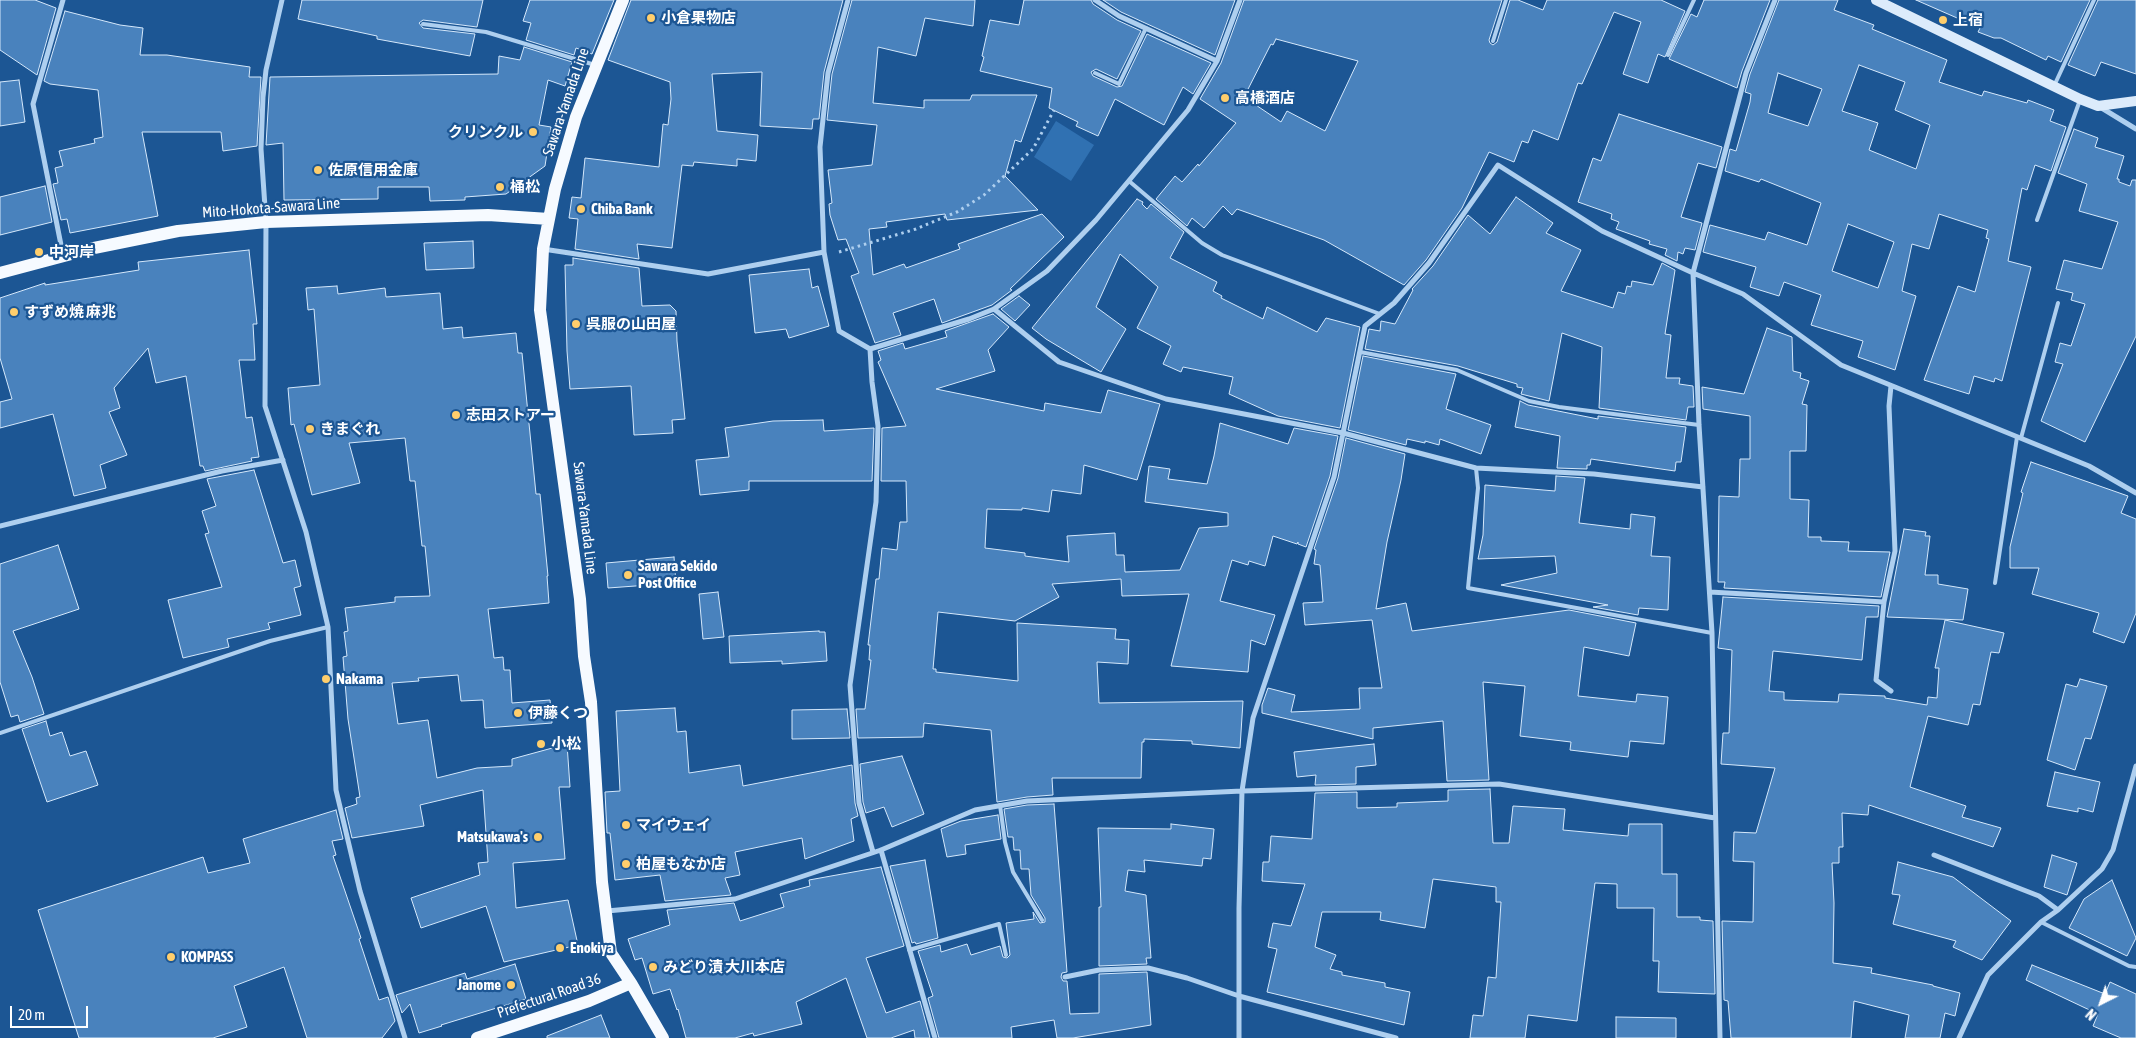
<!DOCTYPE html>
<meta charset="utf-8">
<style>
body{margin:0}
#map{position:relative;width:2136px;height:1038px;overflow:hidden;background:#1c5694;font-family:"Asap Condensed",sans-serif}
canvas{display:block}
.north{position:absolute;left:2076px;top:978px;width:50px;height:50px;-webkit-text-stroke:4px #1c5694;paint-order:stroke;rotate:221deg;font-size:14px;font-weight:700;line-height:20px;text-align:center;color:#fff}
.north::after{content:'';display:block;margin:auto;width:18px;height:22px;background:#fff;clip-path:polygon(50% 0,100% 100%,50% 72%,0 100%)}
.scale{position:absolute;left:10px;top:1006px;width:78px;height:22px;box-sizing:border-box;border:2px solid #fff;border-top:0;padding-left:6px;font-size:15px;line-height:18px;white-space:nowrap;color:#fff;-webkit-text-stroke:4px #1c5694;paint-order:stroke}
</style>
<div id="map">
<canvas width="2136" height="1038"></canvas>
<div class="north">N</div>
<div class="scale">20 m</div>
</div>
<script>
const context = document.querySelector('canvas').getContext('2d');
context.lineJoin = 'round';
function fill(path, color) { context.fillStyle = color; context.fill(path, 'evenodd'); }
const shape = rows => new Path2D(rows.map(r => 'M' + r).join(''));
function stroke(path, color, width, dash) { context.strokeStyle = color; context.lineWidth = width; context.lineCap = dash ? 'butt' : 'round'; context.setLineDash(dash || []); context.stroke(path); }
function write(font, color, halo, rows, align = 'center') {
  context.font = font + ' "Asap Condensed","Noto Sans JP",sans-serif'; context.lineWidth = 4.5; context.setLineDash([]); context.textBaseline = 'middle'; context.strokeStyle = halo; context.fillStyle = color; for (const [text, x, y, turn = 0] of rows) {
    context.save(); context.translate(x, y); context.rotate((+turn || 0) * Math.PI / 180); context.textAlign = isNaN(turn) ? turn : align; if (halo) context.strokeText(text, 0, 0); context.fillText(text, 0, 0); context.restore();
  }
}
const green = shape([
 [1056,121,1094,145,1071,181,1034,157]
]);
const building = shape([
 [0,0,35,0,56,8,37,75,0,50,0,0],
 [302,0,483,0,477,27,423,20,419,23,423,28,475,34,470,56,377,39,377,36,298,19,302,0],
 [530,0,614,0,592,54,576,48,574,55,526,40,531,23,523,21,530,0],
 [631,0,843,0,824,72,819,119,813,119,812,129,760,126,762,72,712,74,717,131,758,135,756,161,737,159,737,166,694,162,693,166,682,165,672,248,637,244,639,259,575,249,578,219,569,218,572,197,581,198,585,158,659,167,663,124,668,125,671,99,670,82,608,60,631,0],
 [852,0,975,0,973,26,925,18,916,56,878,47,873,103,924,108,924,100,970,100,972,95,1037,95,1021,142,1015,140,1005,176,1038,210,947,220,945,214,886,222,887,227,869,229,873,275,904,264,906,268,960,249,958,244,1042,214,1064,237,1010,289,1012,290,992,305,942,323,934,299,893,313,901,335,875,343,851,276,859,273,846,239,838,240,830,215,829,204,832,203,828,170,872,165,877,125,827,120,832,74,852,0],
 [1024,0,1091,0,1093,4,1117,20,1141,31,1117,79,1096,69,1091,72,1093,76,1117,87,1122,86,1147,34,1211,63,1193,94,1183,87,1164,125,1115,99,1098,136,1076,126,1078,122,1049,108,1052,88,980,71,984,57,982,56,990,20,1019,25,1024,0],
 [1103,0,1235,0,1215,55,1121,12,1103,0],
 [1244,0,1502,0,1489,40,1490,43,1493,45,1497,42,1510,0,1518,0,1543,10,1547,0,1661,0,1685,11,1665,57,1658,54,1648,83,1623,74,1641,22,1614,12,1582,84,1578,83,1558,140,1533,130,1528,143,1522,141,1514,162,1489,152,1462,208,1426,260,1404,285,1324,240,1237,209,1232,215,1223,206,1204,228,1192,218,1187,226,1156,199,1175,176,1182,182,1198,164,1199,166,1236,123,1200,99,1221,63,1244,0],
 [1276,39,1358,61,1325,131,1287,111,1281,122,1244,97,1271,44,1273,45,1276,39],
 [1704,0,1770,0,1742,71,1737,88,1669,59,1691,14,1697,17,1704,0],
 [1779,0,1838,0,1834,10,1874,25,1872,29,1947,60,1939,82,1982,96,1984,91,2027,103,2028,100,2054,110,2050,121,2066,127,2051,171,2035,165,2027,190,2022,188,2008,261,2031,267,2002,381,1995,378,1994,382,1974,376,1969,394,1924,380,1958,286,1975,292,1989,239,1986,238,1988,230,1939,214,1929,249,1912,244,1902,291,1916,296,1895,370,1858,357,1863,341,1811,325,1821,295,1784,282,1779,296,1750,287,1756,267,1703,252,1710,225,1765,240,1768,232,1807,245,1821,203,1761,179,1759,182,1725,171,1730,149,1736,151,1750,102,1751,94,1745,92,1750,74,1779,0],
 [1859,65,1905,82,1895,110,1930,125,1916,169,1869,150,1878,123,1842,111,1859,65],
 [1778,73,1822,89,1808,126,1768,113,1778,73],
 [1848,224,1894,242,1878,288,1832,271,1848,224],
 [1916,0,2090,0,2061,62,2048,56,2046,60,2001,38,1994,38,1978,32,1980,28,1916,0],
 [2098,0,2136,0,2136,74,2101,62,2095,76,2068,65,2098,0],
 [65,11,120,25,143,28,140,55,167,55,250,67,249,77,261,77,257,146,223,151,221,132,142,132,158,216,70,233,67,219,61,220,53,184,58,183,55,168,63,166,59,151,95,143,94,139,103,137,98,90,50,84,44,81,65,11],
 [524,47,572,62,565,86,548,80,539,125,551,127,545,166,506,194,465,197,465,200,430,201,429,187,378,187,378,199,284,200,283,143,266,145,270,77,498,74,499,56,520,60,524,47],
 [19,80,25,122,0,126,0,82,19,80],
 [1619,114,1722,147,1716,168,1698,163,1681,217,1702,223,1695,250,1685,248,1683,254,1678,252,1677,261,1665,255,1667,249,1649,244,1650,241,1616,229,1619,222,1611,219,1612,214,1578,202,1593,158,1601,161,1619,114],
 [2074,129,2098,138,2095,147,2124,156,2117,179,2119,179,2119,182,2130,186,2132,180,2136,180,2136,336,2085,442,2041,421,2063,364,2055,362,2060,343,2071,346,2085,304,2071,300,2073,293,2056,289,2064,260,2102,269,2118,222,2079,211,2087,184,2058,173,2074,129],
 [45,186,52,222,0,235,0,197,45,186],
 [1516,197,1553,223,1546,233,1581,250,1561,291,1613,308,1618,292,1625,294,1627,286,1631,287,1632,281,1653,285,1662,263,1675,270,1665,334,1671,335,1666,378,1680,378,1679,384,1693,386,1694,407,1688,407,1686,420,1599,408,1602,347,1562,333,1549,401,1521,394,1523,388,1517,387,1517,384,1458,366,1365,349,1369,329,1380,331,1381,321,1395,324,1413,290,1412,289,1433,266,1468,215,1490,234,1516,197],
 [1137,199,1143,202,1142,204,1147,209,1151,204,1184,232,1170,258,1217,282,1213,291,1222,296,1221,298,1263,319,1267,307,1317,332,1326,318,1360,327,1340,428,1278,416,1229,394,1233,377,1183,367,1181,372,1163,364,1171,346,1137,328,1158,287,1120,254,1096,307,1126,329,1101,372,1046,339,1032,328,1137,199],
 [473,241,474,268,426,270,424,243,473,241],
 [249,250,257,324,253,324,255,360,239,360,246,418,252,417,259,457,251,458,252,461,205,471,203,466,200,466,186,376,156,383,148,348,114,388,120,408,109,412,127,455,100,465,106,488,74,496,53,414,0,428,0,402,12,399,0,358,0,298,45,283,45,285,139,270,138,262,249,250],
 [573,258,639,268,642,306,670,305,676,311,677,341,685,419,672,420,673,433,634,435,631,386,570,389,567,351,565,265,573,265,573,258],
 [809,269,812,288,818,286,829,326,789,338,786,329,755,333,749,275,809,269],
 [337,286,338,294,385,288,386,297,440,293,443,329,462,327,463,338,516,333,518,353,522,353,536,494,540,494,548,576,547,576,549,603,488,609,494,658,503,657,504,670,510,670,512,703,550,700,552,723,485,728,483,700,461,701,458,675,418,678,419,681,392,683,398,724,428,720,437,778,477,768,512,766,512,759,567,744,570,787,559,787,565,859,513,863,516,908,568,900,578,945,504,962,486,906,421,928,411,898,480,875,478,863,488,862,483,790,420,805,424,826,352,838,345,808,357,804,356,798,360,797,348,719,343,657,347,656,344,632,348,631,345,608,395,602,395,597,430,596,425,546,422,546,415,481,410,481,405,438,349,443,360,483,312,495,294,424,291,425,288,388,320,385,314,309,308,310,306,288,337,286],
 [1019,296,1030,305,1015,321,1001,309,1019,296],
 [993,314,1009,327,988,350,995,371,936,389,1044,411,1045,403,1101,413,1108,390,1160,404,1137,480,1084,465,1081,494,1052,490,1049,512,1022,508,1022,510,987,509,985,548,1025,553,1025,556,1069,562,1067,536,1115,533,1116,555,1124,555,1125,572,1180,570,1199,528,1228,526,1228,513,1145,502,1149,466,1170,469,1168,479,1207,484,1214,456,1220,423,1288,444,1294,428,1338,436,1330,476,1306,547,1298,544,1298,542,1297,544,1273,536,1265,566,1249,561,1248,565,1232,560,1220,601,1275,615,1265,645,1251,640,1248,672,1171,666,1189,594,1122,596,1121,579,1052,584,1059,597,1015,621,938,612,933,669,936,669,936,672,1018,681,1017,623,1116,629,1115,639,1129,640,1128,664,1097,662,1099,703,1243,701,1240,748,1192,744,1192,741,1144,739,1144,742,1142,742,1141,778,1052,778,1053,795,1027,797,997,802,991,730,924,723,923,737,858,738,856,709,865,709,871,660,869,660,870,645,868,645,876,579,879,579,882,548,897,550,900,522,907,522,906,481,881,481,882,428,906,426,878,362,881,360,878,351,903,343,905,349,947,337,945,331,993,314],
 [1767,328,1792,337,1793,371,1801,373,1800,378,1809,381,1802,404,1807,405,1806,451,1790,451,1790,499,1809,500,1808,537,1821,537,1821,541,1849,542,1848,551,1890,552,1881,597,1724,588,1725,582,1718,582,1719,496,1739,497,1740,459,1750,459,1750,416,1703,409,1702,387,1744,394,1767,328],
 [1363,356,1456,374,1446,409,1491,425,1481,454,1440,439,1439,445,1425,441,1425,443,1407,439,1406,445,1348,430,1363,356],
 [1520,401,1528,405,1598,419,1598,416,1686,427,1681,462,1676,462,1675,471,1591,459,1590,465,1587,465,1587,469,1557,468,1560,436,1515,427,1520,401],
 [823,420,824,431,874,428,872,481,749,481,749,490,700,495,696,460,729,457,725,428,773,421,823,420],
 [1346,438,1405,454,1401,480,1387,542,1376,609,1406,603,1412,631,1569,610,1636,623,1629,656,1584,647,1578,696,1636,702,1637,694,1668,697,1664,744,1630,741,1628,757,1570,750,1571,742,1520,736,1525,686,1483,682,1489,780,1447,781,1443,721,1373,728,1373,739,1262,713,1262,705,1268,688,1295,695,1291,712,1360,709,1359,688,1382,688,1372,620,1305,625,1303,603,1323,602,1320,565,1314,564,1316,550,1314,549,1338,478,1346,438],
 [2031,462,2128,496,2121,513,2136,519,2136,613,2124,643,2093,632,2099,613,2032,594,2039,568,2010,568,2010,547,2023,493,2021,492,2031,462],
 [254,470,283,563,295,560,301,586,294,588,301,615,268,623,270,629,227,639,229,647,183,658,168,600,222,587,205,534,209,533,202,511,216,506,207,479,254,470],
 [1556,476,1585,478,1579,523,1630,529,1631,514,1655,517,1651,556,1670,557,1668,610,1639,608,1638,615,1593,607,1608,605,1501,585,1557,573,1555,556,1478,559,1483,535,1485,485,1555,491,1556,476],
 [1904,529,1926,532,1925,536,1930,536,1925,575,1938,575,1938,584,1968,589,1963,620,1887,617,1904,529],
 [58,545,79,609,13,631,32,677,44,714,20,722,18,715,11,717,0,682,0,564,58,545],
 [674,557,676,583,608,588,606,563,674,557],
 [718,592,724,637,703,639,699,594,718,592],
 [1723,597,1879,606,1878,617,1866,617,1862,660,1773,651,1769,691,1784,692,1784,700,1838,702,1839,694,1885,696,1885,698,1927,705,1928,697,1937,698,1939,668,1935,668,1945,620,2004,633,1999,653,1991,652,1980,705,1973,704,1968,725,1928,716,1910,787,1966,806,1962,817,2001,828,1993,847,1869,805,1868,815,1842,813,1843,847,1839,847,1839,863,1832,863,1834,903,1833,963,1872,968,1871,973,1933,985,1933,986,1960,993,1955,1016,1945,1013,1940,1038,1905,1038,1909,1015,1854,1001,1851,1038,1731,1038,1728,1001,1724,1000,1722,921,1753,922,1754,862,1733,861,1734,832,1756,833,1775,768,1721,764,1723,733,1729,733,1732,650,1718,648,1723,597],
 [819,631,819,632,825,632,827,661,782,664,782,661,730,663,729,636,819,631],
 [2080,679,2107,686,2091,739,2085,738,2075,770,2047,760,2066,684,2077,687,2080,679],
 [675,708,677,732,686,731,689,773,740,765,743,786,852,765,855,803,858,816,851,819,854,841,805,859,802,838,735,852,740,875,725,878,731,895,665,901,660,875,615,880,610,833,607,833,605,792,620,791,616,711,675,708],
 [847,709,850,738,792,739,792,710,847,709],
 [46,721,50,736,62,732,70,756,86,751,98,785,47,802,22,729,46,721],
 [1374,744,1376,765,1356,767,1356,784,1315,785,1316,775,1297,777,1294,752,1374,744],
 [902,756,924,814,892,827,884,807,866,813,863,802,860,764,902,756],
 [2055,772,2100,782,2093,812,2078,808,2078,812,2047,806,2055,772],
 [1490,789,1493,843,1509,843,1513,806,1565,809,1563,830,1628,836,1629,824,1662,824,1662,874,1677,874,1677,917,1700,917,1700,920,1713,921,1715,994,1658,992,1659,961,1653,961,1654,908,1617,908,1617,884,1595,883,1577,1021,1528,1015,1525,1038,1470,1038,1473,1015,1483,1016,1488,977,1496,978,1501,902,1496,902,1496,887,1433,879,1425,928,1380,920,1381,912,1322,912,1315,947,1336,955,1330,969,1342,972,1342,975,1385,983,1385,987,1410,992,1404,1025,1267,992,1277,949,1268,947,1273,923,1291,926,1305,884,1262,881,1263,862,1269,862,1271,836,1312,839,1315,793,1357,792,1357,808,1397,807,1397,803,1448,801,1448,790,1490,789],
 [1054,804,1067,972,1062,973,1061,977,1063,981,1067,981,1070,1014,1099,1013,1099,974,1147,972,1151,1025,1073,1038,1057,1038,1054,1020,1011,1027,1012,1038,939,1038,928,998,933,996,918,951,940,945,941,952,967,944,971,955,1000,946,1003,957,1007,958,1010,955,1006,923,1034,919,1033,912,1040,923,1045,922,1045,918,1031,895,1029,869,1021,869,1020,850,1014,850,1013,837,1008,837,1004,809,1027,805,1054,804],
 [336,810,343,839,332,841,336,855,333,856,361,938,359,939,379,1000,388,997,395,1021,382,1038,307,1038,284,967,234,986,247,1027,213,1038,79,1038,38,910,203,857,208,873,250,863,243,839,336,810],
 [998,815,1001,839,965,845,966,854,947,857,941,829,961,821,998,815],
 [1171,824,1214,829,1211,859,1203,858,1202,866,1144,860,1145,872,1128,870,1125,891,1146,895,1151,958,1146,958,1147,964,1099,966,1099,907,1101,907,1098,828,1171,829,1171,824],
 [2052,855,2077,863,2067,895,2044,887,2052,855],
 [925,860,938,938,916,944,915,942,912,943,890,866,925,860],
 [1898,862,1953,877,2011,921,1982,960,1953,947,1956,941,1893,924,1900,895,1892,894,1898,862],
 [881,867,904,946,866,958,886,1013,920,1001,930,1038,915,1038,914,1030,891,1038,867,1038,846,978,796,1002,802,1024,754,1036,753,1033,735,1038,686,1038,678,1009,677,1010,670,989,653,994,642,958,635,960,628,939,670,925,667,910,734,903,740,921,784,907,780,894,810,886,809,880,881,867],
 [2112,880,2136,938,2127,956,2069,928,2084,899,2112,880],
 [515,964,526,999,441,1025,442,1026,419,1033,410,1004,402,1013,396,995,465,973,467,979,515,964],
 [2032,965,2105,994,2110,982,2136,994,2136,1038,2121,1038,2093,1026,2098,1014,2026,980,2032,965],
 [601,1015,610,1038,547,1038,547,1036,601,1015],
 [1616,1017,1676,1018,1676,1038,1616,1038,1616,1017]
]);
const path = shape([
 [839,252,916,229,957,212,984,195,1033,149,1054,110]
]);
const lane = shape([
 [423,24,486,32,595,65],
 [1493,41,1506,0],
 [1668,55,1694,0],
 [1095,73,1119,84,1146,28],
 [2054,86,2094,0],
 [1129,181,1202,243,1222,255,1380,314],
 [2037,220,2080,100],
 [1360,352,1457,370,1529,401,1559,407,1699,425],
 [2021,438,2058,303],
 [1476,468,1478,488,1468,588,1712,633],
 [1995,583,2017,437],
 [0,733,270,641,328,627],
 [1000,805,1005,842,1013,872,1042,920],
 [2041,922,2129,966,2136,967],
 [909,950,999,924,1006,955]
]);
const street = shape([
 [63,0,33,104,63,255],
 [282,0,266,70,263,97,261,149,266,222,265,406,306,532,328,627,336,790,360,891,405,1038],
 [848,0,828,73,820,147,824,252,839,331,870,349,872,382,878,426,876,502,850,685,859,803,873,852],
 [1095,0,1119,16,1217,61],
 [2100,107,2136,129],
 [543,249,708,274,824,252],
 [994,309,1059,362,1166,399,1343,433,1476,468,1594,474,1703,487],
 [870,349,969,319,994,309,1047,271,1096,220,1188,110,1217,61,1240,0],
 [0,526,222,471,283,460],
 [1710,592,1884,602],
 [1891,691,1876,680,1884,602,1895,551,1889,406,1891,386],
 [881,850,935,1038],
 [1934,855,2039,896,2058,910],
 [607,911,735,899,881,850,975,810,1027,801,1242,791,1499,784,1715,818],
 [1065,977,1099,970,1148,968,1187,978,1239,996,1396,1038],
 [1239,1038,1239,908,1242,791,1253,718,1334,477,1365,326,1394,303,1429,263,1498,165,1602,231,1693,273,1743,294,1841,365,2089,466,2136,493],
 [1720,1038,1712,633,1699,425,1693,273,1746,73,1775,0],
 [1959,1038,1988,975,2041,922,2058,910,2102,869,2113,850,2136,766]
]);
const secondary = shape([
 [1876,0,2080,99,2098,106,2136,101]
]);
const primary = shape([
 [623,0,576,117,555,189,543,249,540,310,580,599,584,656,591,702,602,882,611,953,631,983,663,1038],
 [0,273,94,248,178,231,266,222,488,215,549,219],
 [477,1038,589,1001,631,983]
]);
const markers = [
 [651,18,5,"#ffce6c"],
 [1943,20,5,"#ffce6c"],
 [1225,98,5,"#ffce6c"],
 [533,132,5,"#ffce6c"],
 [318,170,5,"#ffce6c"],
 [500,187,5,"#ffce6c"],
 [581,209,5,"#ffce6c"],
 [39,252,5,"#ffce6c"],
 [14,312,5,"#ffce6c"],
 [576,324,5,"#ffce6c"],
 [456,415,5,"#ffce6c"],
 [310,429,5,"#ffce6c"],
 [628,575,5,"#ffce6c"],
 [326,679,5,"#ffce6c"],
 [518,713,5,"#ffce6c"],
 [541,744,5,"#ffce6c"],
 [626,825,5,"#ffce6c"],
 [538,837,5,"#ffce6c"],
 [626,864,5,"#ffce6c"],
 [560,948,5,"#ffce6c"],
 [171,957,5,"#ffce6c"],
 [653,967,5,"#ffce6c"],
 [511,985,5,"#ffce6c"]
];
const poiNames = [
 ["小倉果物店",661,18],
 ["上宿",1953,20],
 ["高橋酒店",1235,98],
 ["クリンクル",523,132,"right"],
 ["佐原信用金庫",328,170],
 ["桶松",510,187],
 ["Chiba Bank",591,209],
 ["中河岸",49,252],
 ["すずめ焼 麻兆",24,312],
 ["呉服の山田屋",586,324],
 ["志田ストアー",466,415],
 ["きまぐれ",320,429],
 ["Sawara Sekido",638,566],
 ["Post Office",638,583],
 ["Nakama",336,679],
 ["伊藤くつ",528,713],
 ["小松",551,744],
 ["マイウェイ",636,825],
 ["Matsukawa's",528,837,"right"],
 ["柏屋もなか店",636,864],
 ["Enokiya",570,948],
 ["KOMPASS",181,957],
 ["みどり漬 大川本店",663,967],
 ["Janome",501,985,"right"]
];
const streetNames = [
 ["Sawara-Yamada Line",566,102,-71],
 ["Mito-Hokota-Sawara Line",271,208,-4],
 ["Sawara-Yamada Line",585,518,83],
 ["Prefectural Road 36",549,996,-19]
];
fill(green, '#3071b2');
fill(building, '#4982bd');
stroke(building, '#d5e8fb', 1);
stroke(path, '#aecfef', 3, [2.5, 4]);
stroke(lane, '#aecfef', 4);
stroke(street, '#aecfef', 5);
stroke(secondary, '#dcebfb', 10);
stroke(primary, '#f6faff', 12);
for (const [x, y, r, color] of markers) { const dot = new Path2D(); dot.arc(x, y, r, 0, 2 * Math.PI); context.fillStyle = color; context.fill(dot); stroke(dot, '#1c5694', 2); }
write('bold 15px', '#fff', '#1c5694', poiNames, 'left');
write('15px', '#fff', '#1c5694', streetNames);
</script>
